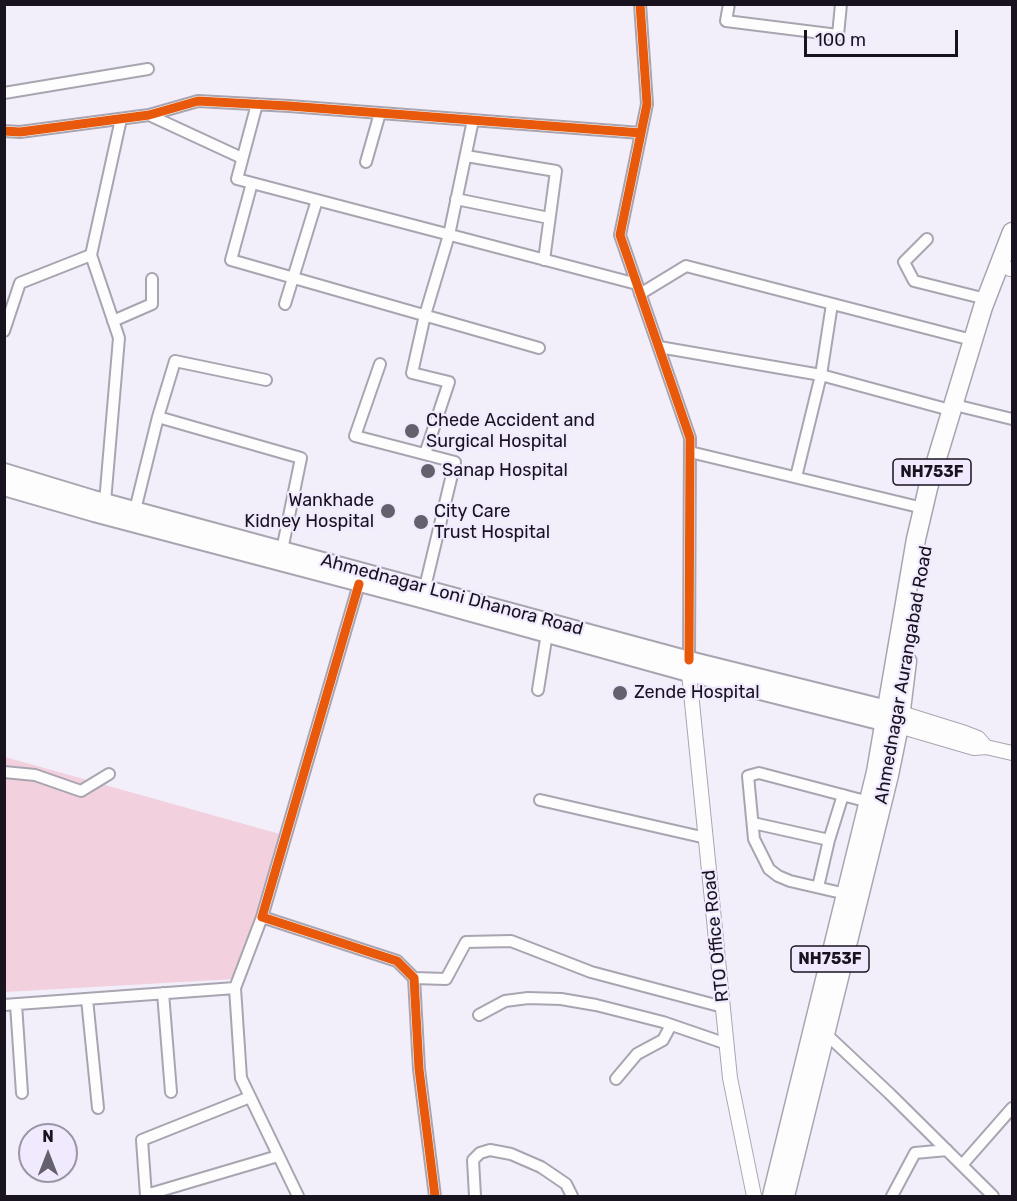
<!DOCTYPE html>
<style>
body{margin:0}
#map{position:relative;width:1017px;height:1201px;overflow:hidden;background:#f2effa;font-family:Rubik,sans-serif}
canvas{display:block}
.frame{position:absolute;inset:0;border:6px solid #18131f;pointer-events:none}
.north{position:absolute;left:18px;top:1123px;width:60px;height:60px;box-sizing:border-box;background:#f1eaff;border:2px solid #9a94a5;border-radius:50%;rotate:0deg;font-size:16px;font-weight:700;line-height:24px;text-align:center;color:#18131f}
.north::after{content:'';display:block;margin:auto;width:21px;height:27px;background:#64606c;clip-path:polygon(50% 0,100% 100%,50% 72%,0 100%)}
.scale{position:absolute;left:804px;top:30px;width:154px;height:27px;box-sizing:border-box;border:3px solid #18131f;border-top:0;padding-left:8px;font-size:18px;line-height:21px;white-space:nowrap;color:#18131f;-webkit-text-stroke:4px #f1eaff;paint-order:stroke}
</style>
<div id="map">
<canvas width="1017" height="1201"></canvas>
<div class="frame"></div>
<div class="north">N</div>
<div class="scale">100 m</div>
</div>
<script>
const context = document.querySelector('canvas').getContext('2d');
context.lineJoin = 'round';
function fill(path, color) { context.fillStyle = color; context.fill(path, 'evenodd'); }
const shape = rows => new Path2D(rows.map(r => 'M' + r).join(''));
function stroke(path, color, width, dash) { context.strokeStyle = color; context.lineWidth = width; context.lineCap = dash ? 'butt' : 'round'; context.setLineDash(dash || []); context.stroke(path); }
function write(font, color, halo, rows, align = 'center') {
  context.font = font + ' Rubik,sans-serif'; context.lineWidth = 4.5; context.setLineDash([]); context.textBaseline = 'middle'; context.strokeStyle = halo; context.fillStyle = color; for (const [text, x, y, turn = 0] of rows) {
    context.save(); context.translate(x, y); context.rotate((+turn || 0) * Math.PI / 180); context.textAlign = isNaN(turn) ? turn : align; if (halo) context.strokeText(text, 0, 0); context.fillText(text, 0, 0); context.restore();
  }
}
const green = shape([
 [5,757,287,836,235,979,5,992]
]);
const minor = shape([
 [640,4,647,104,620,235,690,438,689,660],
 [729,4,726,21,838,35,841,4],
 [4,93,148,69],
 [257,104,237,179,637,284],
 [149,115,242,158],
 [4,131,20,132,149,115,198,101,289,106,641,133],
 [466,156,556,171,544,260],
 [366,162,380,113],
 [252,183,231,260,539,348],
 [456,199,549,218],
 [927,239,904,262,914,281,986,299],
 [91,255,119,338,105,502],
 [640,294,686,266,972,340],
 [285,304,317,200],
 [113,321,152,304,152,279],
 [4,331,20,283,91,255,121,119],
 [659,347,821,375,950,410],
 [380,364,355,436,455,462,425,587],
 [963,407,1012,419],
 [158,417,301,458,282,550],
 [690,452,923,508],
 [425,454,449,382,412,373,425,315,449,235,473,120],
 [796,477,821,375,832,304],
 [135,510,158,417,175,361,266,380],
 [359,584,262,917,397,961,414,978,419,1069,435,1196],
 [538,690,547,633],
 [4,772,35,775,81,791,109,774],
 [540,800,706,838],
 [753,823,829,840],
 [818,887,829,840,843,795],
 [846,894,790,881,778,876,769,869,754,839,748,776,759,773,869,802],
 [414,978,446,979,466,942,511,941,591,972,723,1007],
 [235,988,262,917],
 [163,993,171,1092],
 [87,999,98,1108],
 [16,1004,22,1093],
 [4,1005,235,988,241,1078,298,1196],
 [479,1015,505,1001,528,998,561,999,596,1005,663,1022,727,1044],
 [825,1033,890,1094,993,1196],
 [616,1079,637,1054,663,1040,671,1025],
 [962,1165,1012,1108],
 [146,1195,278,1156],
 [146,1196,142,1140,250,1097],
 [475,1196,473,1160,480,1153,490,1150,511,1154,541,1167,566,1184,572,1196],
 [892,1196,915,1153,947,1150]
]);
const tertiary = shape([
 [1010,269,1012,269],
 [689,673,730,1078,754,1196],
 [901,713,965,733,978,738,986,747],
 [899,726,974,748,986,747,1012,753]
]);
const primary = shape([
 [4,472,93,499,689,660,899,712],
 [4,487,94,513,421,599,689,673,895,725]
]);
const trunk = shape([
 [772,1196,876,772,916,539,928,488,983,307,1012,232],
 [785,1196,889,775,899,726,907,661]
]);
const cycleway = shape([
 [640,4,647,104,620,235,690,438,689,660],
 [4,131,20,132,149,115,198,101,289,106,641,133],
 [359,584,262,917,397,961,414,978,419,1069,435,1196]
]);
const markers = [
 [412,431,8,"#64606c"],
 [428,471,8,"#64606c"],
 [388,511,8,"#64606c"],
 [421,522,8,"#64606c"],
 [620,693,8,"#64606c"]
];
const shields = [
 [932,472,78],
 [830,959,78]
];
const shieldNames = [
 ["NH753F",932,472],
 ["NH753F",830,959]
];
const poiNames = [
 ["Chede Accident and",426,421],
 ["Surgical Hospital",426,442],
 ["Sanap Hospital",442,471],
 ["Wankhade",374,501,"right"],
 ["Kidney Hospital",374,522,"right"],
 ["City Care",434,512],
 ["Trust Hospital",434,533],
 ["Zende Hospital",634,693]
];
const streetNames = [
 ["Ahmednagar Loni Dhanora Road",452,595,15],
 ["Ahmednagar Aurangabad Road",904,675,-80],
 ["RTO Office Road",716,936,-96]
];
fill(green, '#f2d0de');
stroke(minor, '#a9a5b0', 14);
stroke(tertiary, '#a9a5b0', 16);
stroke(primary, '#a9a5b0', 20);
stroke(trunk, '#a9a5b0', 21);
stroke(minor, '#fdfdfe', 10);
stroke(tertiary, '#fdfdfe', 14);
stroke(primary, '#fdfdfe', 16);
stroke(trunk, '#fdfdfe', 18);
stroke(cycleway, '#e8590c', 9);
for (const [x, y, r, color] of markers) { const dot = new Path2D(); dot.arc(x, y, r, 0, 2 * Math.PI); context.fillStyle = color; context.fill(dot); stroke(dot, '#f1eaff', 2); }
for (const [x, y, w] of shields) { const box = new Path2D(); box.roundRect(x - w / 2, y - 13, w, 26, 4.5); context.fillStyle = '#f1eaff'; context.fill(box); stroke(box, '#18131f', 1.5); }
write('bold 16px', '#18131f', null, shieldNames);
write('18px', '#18131f', '#f1eaff', poiNames, 'left');
write('18px', '#18131f', '#f1eaff', streetNames);
</script>
